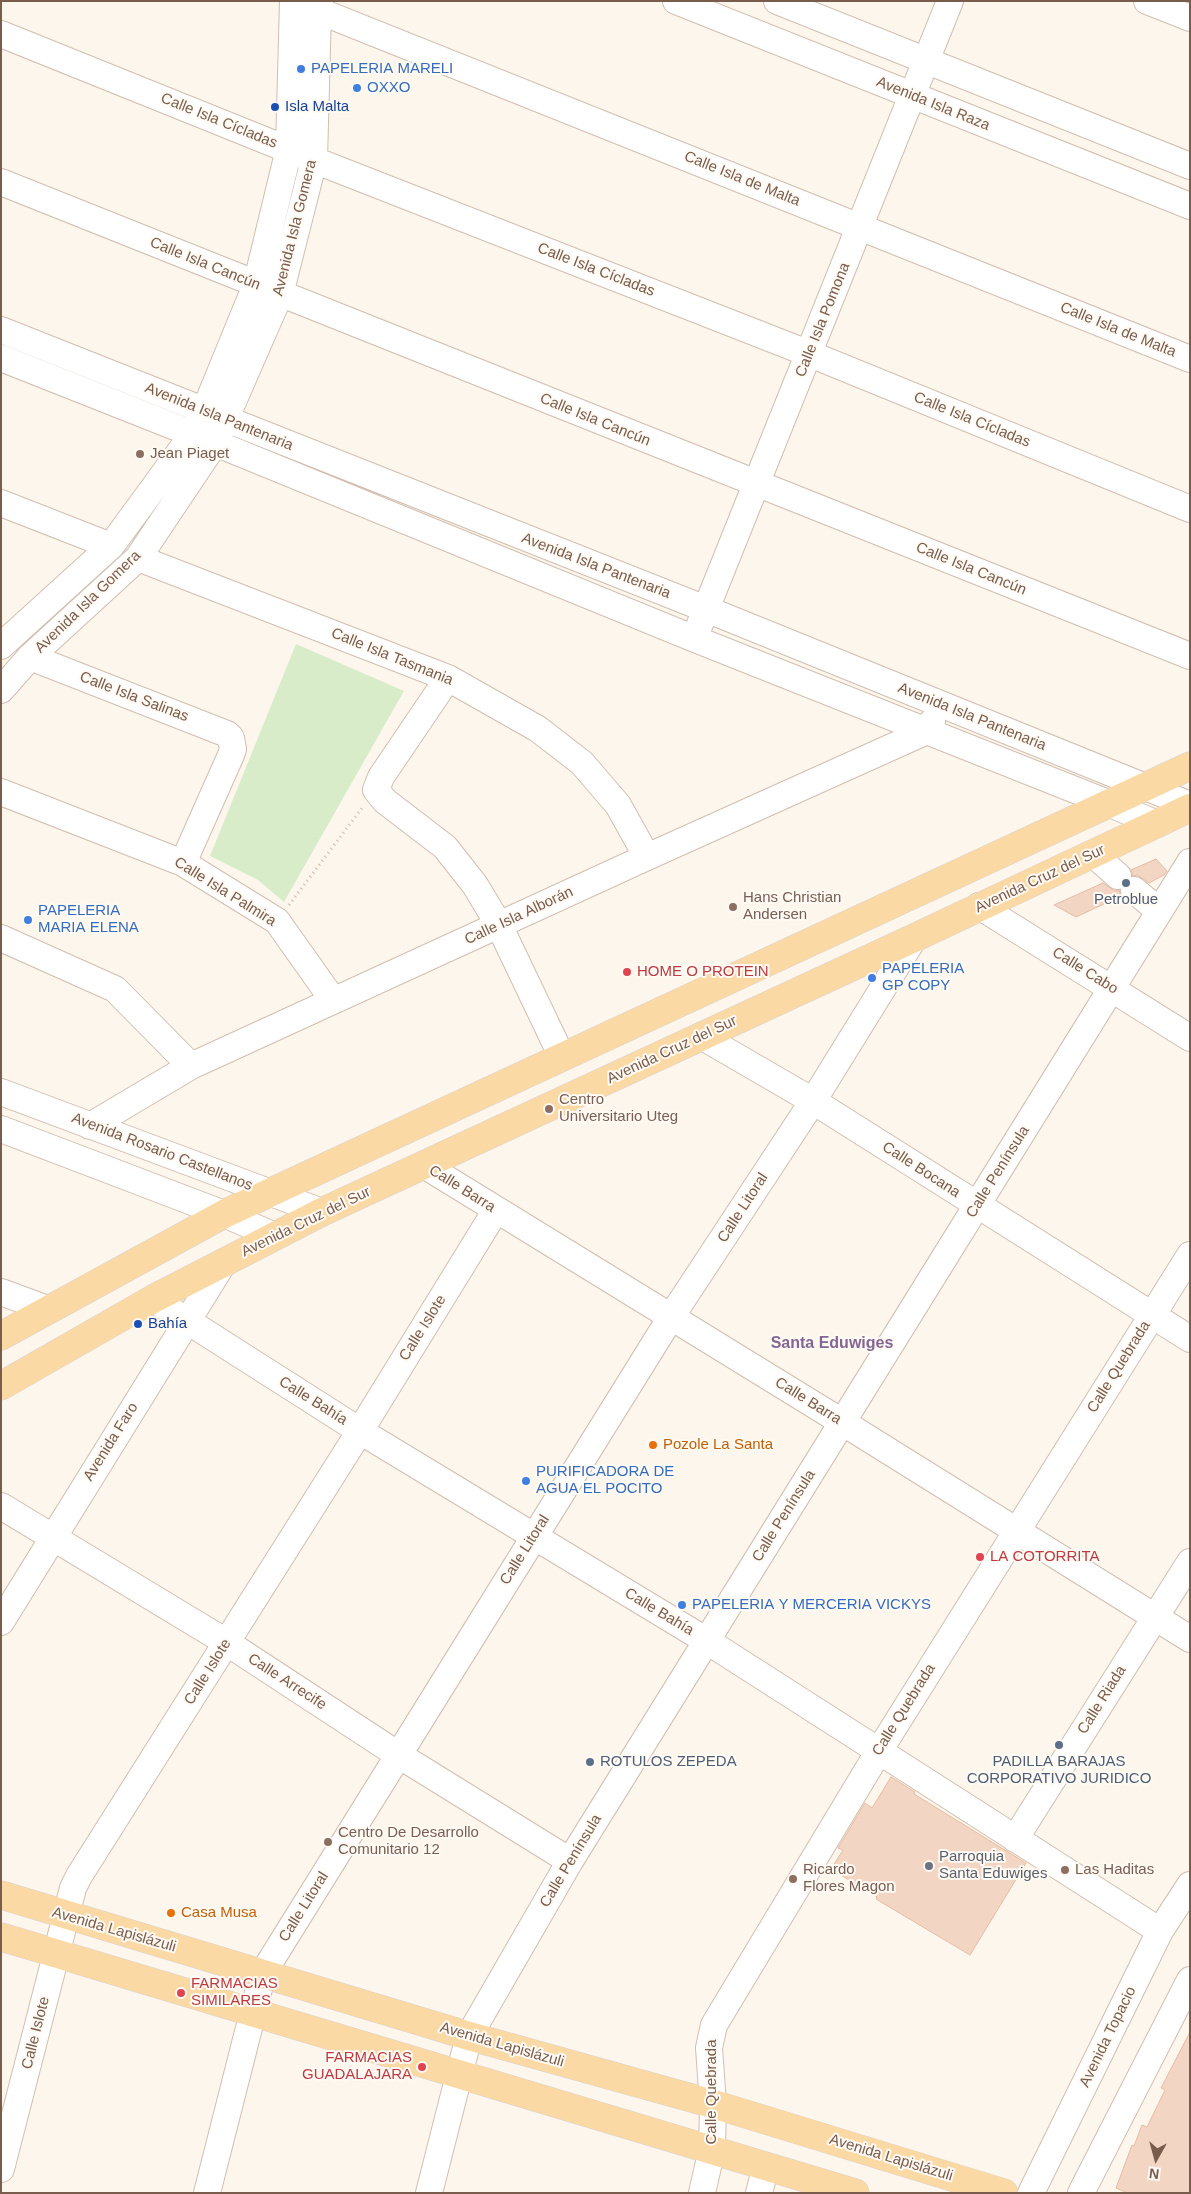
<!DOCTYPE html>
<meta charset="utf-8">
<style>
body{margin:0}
#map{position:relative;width:1191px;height:2194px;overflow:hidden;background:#fdf6ec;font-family:Helvetica,sans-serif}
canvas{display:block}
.frame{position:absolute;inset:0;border:2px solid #7a5c4d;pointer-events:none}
.north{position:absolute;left:1131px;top:2134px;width:50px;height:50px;-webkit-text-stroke:4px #fffaf3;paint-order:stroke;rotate:187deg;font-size:14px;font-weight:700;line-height:20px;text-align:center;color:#7a5c4d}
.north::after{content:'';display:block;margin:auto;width:18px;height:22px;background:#7a5c4d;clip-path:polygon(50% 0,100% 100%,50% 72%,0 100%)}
</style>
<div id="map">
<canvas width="1191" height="2194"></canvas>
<div class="frame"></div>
<div class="north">N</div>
</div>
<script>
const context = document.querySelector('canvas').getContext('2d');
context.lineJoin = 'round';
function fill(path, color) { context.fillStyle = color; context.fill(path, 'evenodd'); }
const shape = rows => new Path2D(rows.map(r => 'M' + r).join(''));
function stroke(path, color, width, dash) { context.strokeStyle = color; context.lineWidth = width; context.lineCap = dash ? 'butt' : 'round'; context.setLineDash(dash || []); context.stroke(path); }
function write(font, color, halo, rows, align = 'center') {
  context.font = font + ' Helvetica,sans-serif'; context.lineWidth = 4; context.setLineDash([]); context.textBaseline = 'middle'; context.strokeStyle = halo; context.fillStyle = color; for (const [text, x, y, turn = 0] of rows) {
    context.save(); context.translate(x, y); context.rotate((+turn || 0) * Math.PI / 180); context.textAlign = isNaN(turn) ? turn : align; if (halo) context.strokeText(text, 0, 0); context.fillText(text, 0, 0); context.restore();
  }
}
const green = shape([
 [296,644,404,691,284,902,258,880,210,856]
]);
const building = shape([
 [1156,859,1167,871,1164,875,1149,883,1137,875,1133,876,1131,870,1156,859],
 [1103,883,1115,891,1119,890,1121,896,1076,917,1054,905,1103,883],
 [891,1777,915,1792,914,1794,1026,1863,970,1955,876,1899,877,1897,831,1869,843,1850,838,1848,865,1803,872,1808,891,1777],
 [1190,2032,1190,2193,1128,2193,1116,2188,1132,2145,1134,2146,1142,2125,1147,2127,1165,2090,1161,2088,1190,2032]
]);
const path = shape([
 [289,905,362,808]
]);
const minor = shape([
 [294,1,1190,359],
 [676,1,1190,206],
 [777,1,1190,166],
 [1147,1,1190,18],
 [1,34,314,160,810,354,1190,509],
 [1,182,1190,656],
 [1,330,706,609,1190,805],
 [1,358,193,434,695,639,1108,803,1157,824],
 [1,503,111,546],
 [138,558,448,678,538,729,582,763,618,805,647,857],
 [700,624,950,1],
 [1,646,111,546,193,434,204,412,256,285,289,149,293,1],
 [30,657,227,734,231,738,233,749,231,755,183,863],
 [448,678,381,777,376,790,385,801,445,847,475,885,499,925,562,1057],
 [1,690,30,657,138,558,215,443,280,294,314,160,318,11,320,1],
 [1,792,183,863,277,921,333,1000],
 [1093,854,1118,876],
 [1134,890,1159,911],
 [979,906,1190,1038],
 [1,938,115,989,191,1066],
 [701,1036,813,1101,1190,1339],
 [1,1092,322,1212],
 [90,1126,191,1066,647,857,927,731,932,722],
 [1,1129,224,1214,275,1236],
 [424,1165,842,1422,1190,1639],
 [1,1292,47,1309],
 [153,1299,360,1431,707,1641,1160,1931],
 [1,1506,226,1642,397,1754,570,1861],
 [1,1622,224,1262],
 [1015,1839,1190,1562],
 [1,2169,66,1916,73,1888,79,1876,360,1431,496,1210],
 [207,2193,263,1973,671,1317,813,1101,914,938],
 [429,2193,469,2036,570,1861,1190,862],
 [702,2193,712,2149,713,2104,709,2048,714,2025,879,1751,1190,1255],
 [759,2193,766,2166],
 [1031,2193,1160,1931,1190,1885],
 [1081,2193,1190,1980]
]);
const major = shape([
 [1,1336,224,1214,1190,766],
 [1,1386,153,1299,322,1212,914,938,1190,808],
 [1,1895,469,2036,713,2104,1004,2193],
 [1,1937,855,2193]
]);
const markers = [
 [301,69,5,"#3f7fe0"],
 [357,88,5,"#3f7fe0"],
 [275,107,5,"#1a4fb4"],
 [140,454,5,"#8d6e63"],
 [1126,883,5,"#5c6f8a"],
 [733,907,5,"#8d6e63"],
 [28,920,5,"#3f7fe0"],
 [627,972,5,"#e0444e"],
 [872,978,5,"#3f7fe0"],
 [549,1109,5,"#8d6e63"],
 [138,1324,5,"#1a4fb4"],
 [653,1445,5,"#e8710a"],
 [526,1481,5,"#3f7fe0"],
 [980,1557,5,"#e0444e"],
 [682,1605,5,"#3f7fe0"],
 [1059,1745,5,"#5c6f8a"],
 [590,1762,5,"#5c6f8a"],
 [328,1842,5,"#8d6e63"],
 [929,1866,5,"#6b7280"],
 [1065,1870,5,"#8d6e63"],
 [793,1879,5,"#8d6e63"],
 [171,1913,5,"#e8710a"],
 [181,1993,5,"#e0444e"],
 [422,2067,5,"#e0444e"]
];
const shopNames = [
 ["PAPELERIA MARELI",311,69],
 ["OXXO",367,88],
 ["PAPELERIA",38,911],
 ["MARIA ELENA",38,928],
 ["PAPELERIA",882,969],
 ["GP COPY",882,986],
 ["PURIFICADORA DE",536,1472],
 ["AGUA EL POCITO",536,1489],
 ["PAPELERIA Y MERCERIA VICKYS",692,1605]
];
const streetNames = [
 ["Avenida Isla Raza",933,104,22],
 ["Calle Isla Cícladas",219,121,22],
 ["Calle Isla de Malta",742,179,22],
 ["Avenida Isla Gomera",295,228,-76],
 ["Calle Isla Cancún",205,264,22],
 ["Calle Isla Cícladas",596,270,21],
 ["Calle Isla Pomona",823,320,-68],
 ["Calle Isla de Malta",1118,330,22],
 ["Avenida Isla Pantenaria",219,417,22],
 ["Calle Isla Cancún",595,420,22],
 ["Calle Isla Cícladas",972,420,22],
 ["Avenida Isla Pantenaria",596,566,21],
 ["Calle Isla Cancún",971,569,22],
 ["Avenida Isla Gomera",88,602,-44],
 ["Calle Isla Tasmania",392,657,22],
 ["Calle Isla Salinas",134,697,21],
 ["Avenida Isla Pantenaria",972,717,22],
 ["Avenida Cruz del Sur",1040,879,-25],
 ["Calle Isla Palmira",225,892,32],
 ["Calle Isla Alborán",519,916,-25],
 ["Calle Cabo",1085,971,32],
 ["Avenida Cruz del Sur",672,1050,-25],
 ["Avenida Rosario Castellanos",162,1152,21],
 ["Calle Bocana",921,1170,33],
 ["Calle Península",998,1172,-58],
 ["Calle Barra",462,1189,32],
 ["Calle Litoral",743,1208,-57],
 ["Avenida Cruz del Sur",306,1222,-26],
 ["Calle Islote",423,1328,-58],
 ["Calle Quebrada",1119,1367,-58],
 ["Calle Bahía",313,1401,32],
 ["Calle Barra",808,1401,32],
 ["Avenida Faro",111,1442,-58],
 ["Calle Península",784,1516,-58],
 ["Calle Litoral",525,1550,-58],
 ["Calle Bahía",659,1612,31],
 ["Calle Islote",208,1672,-58],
 ["Calle Arrecife",287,1682,33],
 ["Calle Riada",1102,1700,-58],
 ["Calle Quebrada",904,1710,-58],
 ["Calle Península",571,1861,-59],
 ["Calle Litoral",304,1907,-58],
 ["Avenida Lapislázuli",114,1930,16],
 ["Calle Islote",36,2033,-76],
 ["Avenida Topacio",1108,2037,-64],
 ["Avenida Lapislázuli",502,2045,16],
 ["Calle Quebrada",712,2092,-90],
 ["Avenida Lapislázuli",891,2158,17]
];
const transitNames = [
 ["Isla Malta",285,107],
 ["Bahía",148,1324]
];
const educationNames = [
 ["Jean Piaget",150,454],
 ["Hans Christian",743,898],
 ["Andersen",743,915],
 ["Centro",559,1100],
 ["Universitario Uteg",559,1117],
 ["Centro De Desarrollo",338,1833],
 ["Comunitario 12",338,1850],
 ["Ricardo",803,1870],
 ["Flores Magon",803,1887],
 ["Las Haditas",1075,1870]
];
const serviceNames = [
 ["Petroblue",1126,900],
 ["ROTULOS ZEPEDA",600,1762,"left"],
 ["PADILLA BARAJAS",1059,1762],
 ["CORPORATIVO JURIDICO",1059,1779]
];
const healthNames = [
 ["HOME O PROTEIN",637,972],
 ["LA COTORRITA",990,1557],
 ["FARMACIAS",191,1984],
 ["SIMILARES",191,2001],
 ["FARMACIAS",412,2058,"right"],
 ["GUADALAJARA",412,2075,"right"]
];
const foodNames = [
 ["Pozole La Santa",663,1445],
 ["Casa Musa",181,1913]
];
const worshipNames = [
 ["Parroquia",939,1857],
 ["Santa Eduwiges",939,1874]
];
const neighbourhoodNames = [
 ["Santa Eduwiges",832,1344]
];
fill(green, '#d8ecc9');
fill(building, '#f3d5c3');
stroke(building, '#e6bba3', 1);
stroke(minor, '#d1beb0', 28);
stroke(major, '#dad1cd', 29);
stroke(path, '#d9b8a5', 3, [1, 4]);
stroke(minor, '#fff', 26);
stroke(major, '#fbd9a5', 28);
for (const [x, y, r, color] of markers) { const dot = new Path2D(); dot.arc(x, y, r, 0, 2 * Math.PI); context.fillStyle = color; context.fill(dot); stroke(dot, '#fffaf3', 2); }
write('15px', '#366cbe', '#fffaf3', shopNames, 'left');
write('15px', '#7a5c4d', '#fffaf3', streetNames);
write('15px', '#164399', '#fffaf3', transitNames, 'left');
write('15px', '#785e54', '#fffaf3', educationNames, 'left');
write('15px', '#4e5e75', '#fffaf3', serviceNames);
write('15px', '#be3a42', '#fffaf3', healthNames, 'left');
write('15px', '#c56008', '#fffaf3', foodNames, 'left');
write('15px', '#5b616d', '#fffaf3', worshipNames, 'left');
write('bold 16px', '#846695', '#fffaf3', neighbourhoodNames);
</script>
